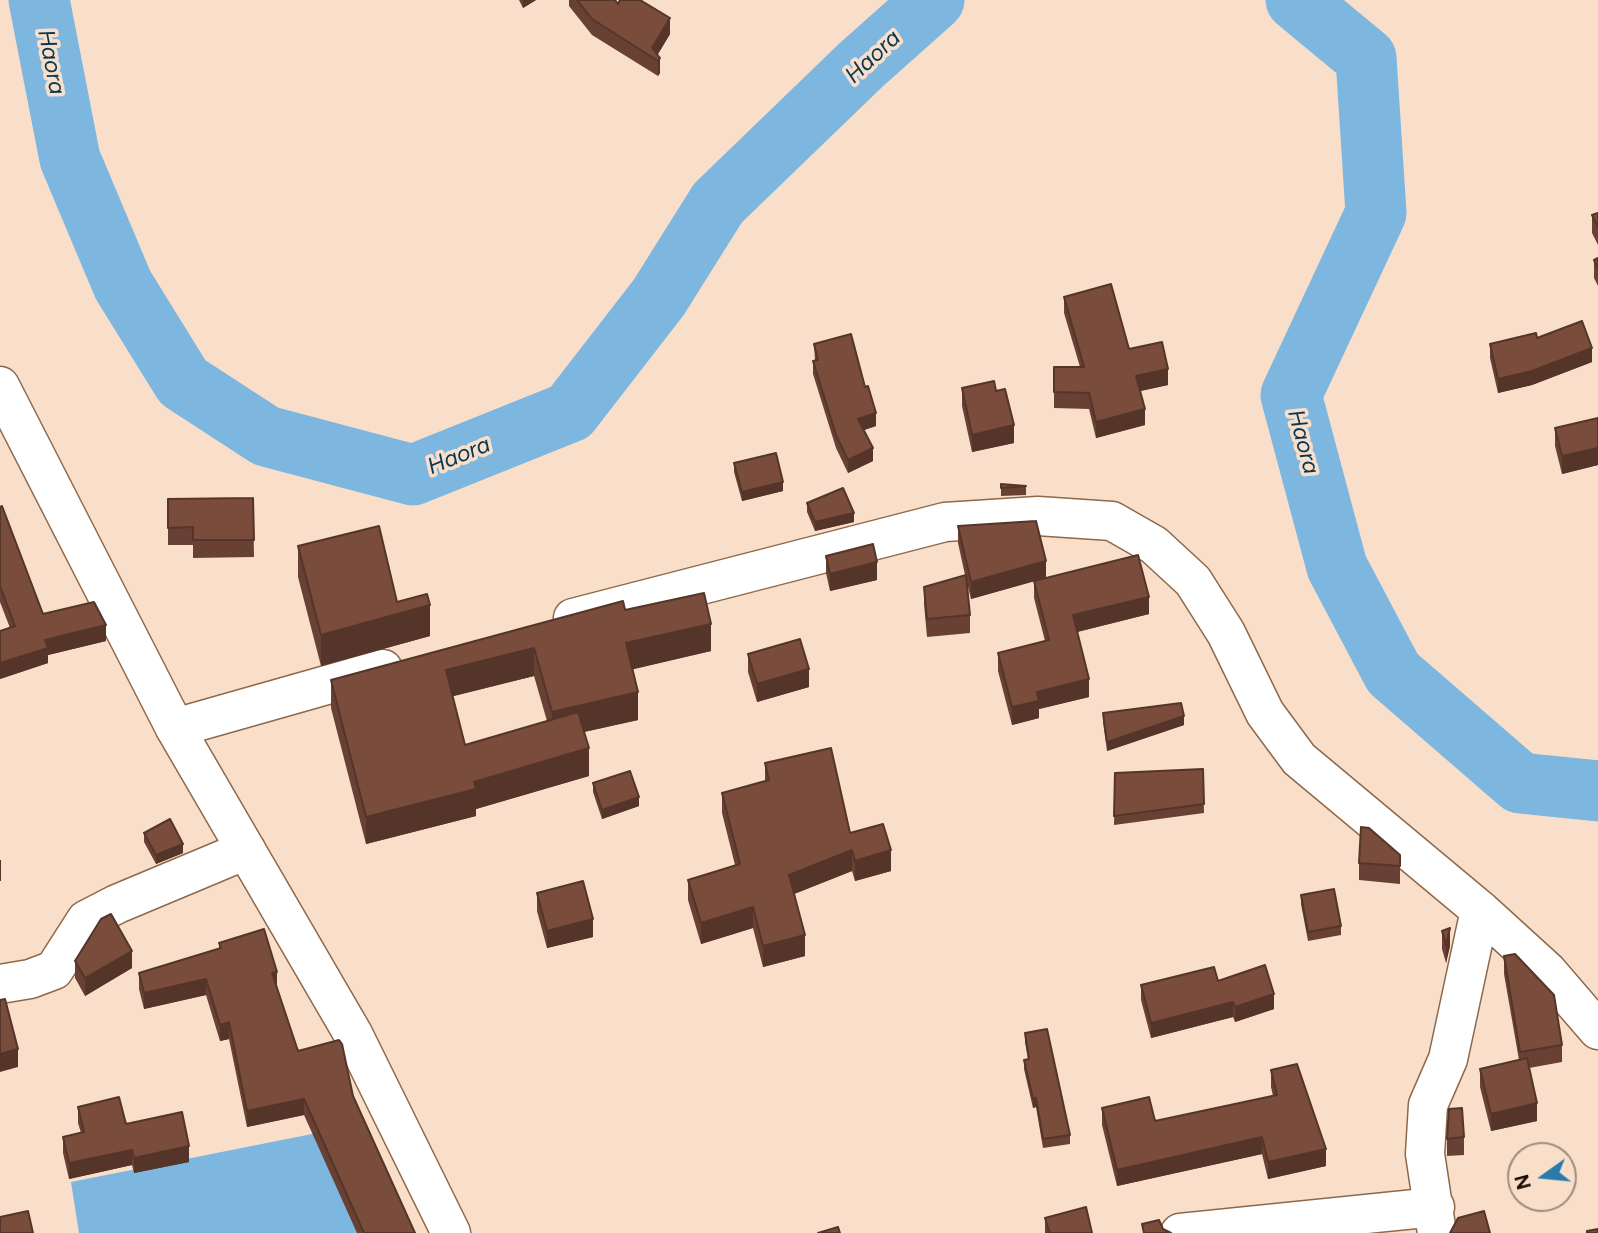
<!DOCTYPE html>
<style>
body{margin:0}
#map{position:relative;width:1598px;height:1233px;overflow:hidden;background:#f9dfca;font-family:Figtree,sans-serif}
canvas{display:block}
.north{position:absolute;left:1507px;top:1142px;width:70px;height:70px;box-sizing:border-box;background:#f9dfca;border:2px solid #a08b7a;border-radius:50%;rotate:255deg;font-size:19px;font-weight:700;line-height:28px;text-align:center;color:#1b0c02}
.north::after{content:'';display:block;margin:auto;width:24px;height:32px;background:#297bac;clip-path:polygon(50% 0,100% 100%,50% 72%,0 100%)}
</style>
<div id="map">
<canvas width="1598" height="1233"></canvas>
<div class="north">N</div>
</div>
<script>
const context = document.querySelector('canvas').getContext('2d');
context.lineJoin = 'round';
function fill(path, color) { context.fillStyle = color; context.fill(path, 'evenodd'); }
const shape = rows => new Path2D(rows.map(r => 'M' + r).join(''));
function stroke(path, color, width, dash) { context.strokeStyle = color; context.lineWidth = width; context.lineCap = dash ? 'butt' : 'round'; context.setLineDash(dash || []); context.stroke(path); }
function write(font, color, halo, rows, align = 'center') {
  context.font = font + ' Figtree,sans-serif'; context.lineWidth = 7; context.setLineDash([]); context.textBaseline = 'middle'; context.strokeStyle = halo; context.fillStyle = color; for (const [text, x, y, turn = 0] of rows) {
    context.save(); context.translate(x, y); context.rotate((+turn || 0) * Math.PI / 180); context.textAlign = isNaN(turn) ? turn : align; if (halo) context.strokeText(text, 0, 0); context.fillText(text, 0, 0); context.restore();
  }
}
const water = shape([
 [332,1130,392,1233,79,1233,71,1182]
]);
const river = shape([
 [39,0,70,159,123,285,183,382,266,436,413,475,570,412,659,297,718,203,861,65,934,0],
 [1296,0,1366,58,1376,213,1291,395,1337,567,1393,673,1520,783,1598,791]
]);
const minor = shape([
 [573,618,945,522,1038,516,1112,521,1154,545,1193,581,1226,633,1265,713,1299,759,1480,910,1547,971,1598,1030],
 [175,728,383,669],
 [0,984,30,979,54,970,86,920,117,904,246,850],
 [1180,1233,1435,1207],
 [1437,1233,1425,1154,1428,1105,1448,1059,1480,910]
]);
const major = shape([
 [0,386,175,728,353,1034,451,1233]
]);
const wall = shape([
 [519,0,536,0,523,8],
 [569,0,615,0,618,4,670,34,658,54,660,73,658,76,592,35,569,6],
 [1598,213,1598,245,1592,233,1592,215],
 [1598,258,1598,286,1594,278,1594,260],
 [1064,297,1129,349,1168,385,1140,391,1145,425,1096,438,1089,409,1054,408,1054,367,1080,367,1064,313],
 [1537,338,1592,362,1532,385,1498,393,1490,358,1490,344],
 [814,344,865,387,876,426,864,430,873,461,848,473,836,448,813,374,813,361,815,361],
 [962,388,1014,443,972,452,962,406],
 [1598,418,1598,465,1562,474,1555,446,1555,428],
 [734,463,783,491,742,501,734,472],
 [1001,484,1026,486,1026,495,1001,496],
 [253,498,254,557,193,558,193,545,168,545,168,499],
 [807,503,854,522,815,531,807,512],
 [0,507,43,614,106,641,48,655,48,663,0,679,0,631,10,628,0,602],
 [958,526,1046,578,1149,614,1077,632,1089,697,1039,709,1039,718,1012,725,998,671,998,653,1045,641,1034,598,1034,581,971,599,966,579,970,615,970,633,927,637,924,604,924,587,965,575,958,543],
 [298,546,397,602,430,636,321,666,298,577],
 [826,556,877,580,830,591,826,573],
 [625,610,711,651,632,669,638,720,584,732,589,776,476,809,476,816,366,844,331,708,331,680],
 [534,676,547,721,465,745,453,696],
 [748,654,809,687,757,702,748,672],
 [1103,713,1184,725,1107,751,1103,722],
 [765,763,850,833,891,871,855,881,852,871,794,894,805,956,763,967,753,928,701,944,688,900,688,880,735,865,722,813,722,793,765,781],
 [1203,769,1204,813,1114,825,1115,773],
 [593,783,639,806,602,819,593,792],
 [144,833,183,853,156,864,144,842],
 [1400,855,1400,884,1359,880,1359,863],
 [537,893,593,937,547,948,537,911],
 [1301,895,1341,926,1341,935,1308,941,1301,904],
 [1442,931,1450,946,1446,963,1442,949],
 [219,943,277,988,298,1051,353,1096,415,1233,357,1233,304,1115,247,1127,229,1039,220,1041,206,995,144,1009,139,989,139,973,219,948],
 [1504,956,1562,1045,1562,1062,1529,1068,1537,1121,1491,1131,1480,1087,1480,1069,1519,1060,1504,974],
 [75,961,132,968,85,996,75,978],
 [1218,981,1274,1009,1235,1022,1233,1017,1151,1038,1141,1000,1141,985],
 [1025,1033,1070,1135,1070,1144,1043,1148,1036,1107,1033,1108,1024,1069,1024,1060,1028,1059,1025,1042],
 [1271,1070,1326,1166,1268,1179,1262,1154,1117,1186,1102,1125,1102,1108,1155,1121,1273,1096,1271,1087],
 [78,1107,189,1162,134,1173,132,1165,69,1179,63,1153,63,1137,81,1133,78,1123],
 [1464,1137,1464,1155,1447,1156,1447,1139],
 [1045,1218,1092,1233,1045,1233]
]);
const shadedWall = shape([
 [523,0,536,0,523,8],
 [670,18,670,34,655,59,652,48],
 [660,58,660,73,658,76,658,61],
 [1592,348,1592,362,1532,385,1498,393,1498,379],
 [1168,369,1168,385,1136,392,1136,376],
 [1145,409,1145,425,1096,438,1096,422],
 [876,413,876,426,858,432,858,419],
 [1014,425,1014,443,972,452,972,435],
 [873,448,873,461,848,473,848,460],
 [1598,448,1598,465,1562,474,1562,456],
 [783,482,783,491,742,501,742,492],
 [854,513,854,522,815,531,815,522],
 [1046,561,1046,578,971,599,971,582],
 [877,562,877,580,830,591,830,574],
 [1149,597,1149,614,1073,633,1073,615],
 [430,605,430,636,321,666,321,635],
 [711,624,711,651,626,671,626,643],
 [106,625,106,641,48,655,48,663,0,679,0,663,45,640],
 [534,648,534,676,446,698,446,670],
 [809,669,809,687,757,702,757,684],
 [1089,679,1089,697,1039,709,1039,718,1012,725,1012,707,1037,692],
 [638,692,638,720,552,739,552,712],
 [1184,716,1184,725,1107,751,1107,742],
 [589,748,589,776,476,809,476,816,366,844,366,817,474,782],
 [639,797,639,806,602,819,602,810],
 [183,844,183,853,156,864,156,855],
 [852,850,852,871,789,896,789,875],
 [891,850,891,871,855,881,855,861],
 [0,860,1,860,1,881,0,881],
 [753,907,753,928,701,944,701,923],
 [593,919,593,937,547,948,547,931],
 [1450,928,1450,946,1446,963,1446,945],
 [805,935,805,956,763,967,763,946],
 [132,951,132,968,85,996,85,978],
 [277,972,277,988,272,973],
 [206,979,206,995,144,1009,144,993],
 [1274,994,1274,1009,1235,1022,1235,1007],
 [1233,1002,1233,1017,1151,1038,1151,1023],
 [229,1022,229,1039,220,1041,220,1025],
 [18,1049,18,1067,0,1072,0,1054],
 [1036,1098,1036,1107,1033,1108,1033,1099],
 [304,1099,304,1115,247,1127,247,1111],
 [1537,1103,1537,1121,1491,1131,1491,1114],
 [1262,1137,1262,1154,1117,1186,1117,1170],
 [189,1146,189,1162,134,1173,134,1158],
 [1326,1149,1326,1166,1268,1179,1268,1162],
 [132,1150,132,1165,69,1179,69,1163]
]);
const building = shape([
 [577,0,615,0,618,4,620,0,640,0,670,18,652,48,660,58,658,61,592,19,577,0],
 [1598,213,1598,227,1592,215,1598,213],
 [1598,258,1598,269,1594,260,1598,258],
 [1111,284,1129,349,1162,342,1168,369,1136,376,1145,409,1096,422,1089,393,1054,392,1054,367,1084,367,1064,297,1111,284],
 [1582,321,1592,348,1532,371,1498,379,1490,344,1536,333,1537,338,1582,321],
 [851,334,865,387,868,386,876,413,858,419,873,448,848,460,836,435,813,361,818,360,814,344,851,334],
 [994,381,996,391,1005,389,1014,425,972,435,962,388,994,381],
 [1598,418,1598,448,1562,456,1555,428,1598,418],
 [776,453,783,482,742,492,734,463,776,453],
 [1001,484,1026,486,1001,488,1001,484],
 [843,488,854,513,815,522,807,503,843,488],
 [253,498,254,540,193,540,193,527,168,528,168,499,253,498],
 [2,506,43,614,94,602,106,625,45,640,48,648,0,663,0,631,15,626,0,586,0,507,2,506],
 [1036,521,1046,561,971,582,958,526,1036,521],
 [379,526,397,602,427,594,430,605,321,635,298,546,379,526],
 [873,544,877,562,830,574,826,556,873,544],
 [1138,555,1149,597,1073,615,1089,679,1037,692,1039,701,1012,707,998,653,1049,640,1034,581,1138,555],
 [966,575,970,615,927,619,924,587,966,575],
 [704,593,711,624,626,643,638,692,552,712,534,648,446,670,465,745,578,712,589,748,474,782,476,789,366,817,331,680,623,601,625,610,704,593],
 [800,639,809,669,757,684,748,654,800,639],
 [1181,703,1184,716,1107,742,1103,713,1181,703],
 [831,748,850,833,883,824,891,850,855,861,852,850,789,875,805,935,763,946,753,907,701,923,688,880,740,864,722,793,769,780,765,763,831,748],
 [1203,769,1204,804,1114,816,1115,773,1203,769],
 [630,771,639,797,602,810,593,783,630,771],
 [170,819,183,844,156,855,144,833,170,819],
 [1361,827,1369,828,1400,855,1400,866,1359,863,1361,827],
 [583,881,593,919,547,931,537,893,583,881],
 [1334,889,1341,926,1308,932,1301,895,1334,889],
 [111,914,132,951,85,978,75,961,101,919,111,914],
 [1450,928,1446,945,1442,931,1450,928],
 [264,929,277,972,272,973,298,1051,339,1040,342,1044,353,1096,415,1233,364,1233,304,1099,247,1111,229,1022,220,1025,206,979,144,993,139,973,221,948,219,943,264,929],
 [1515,954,1554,995,1562,1045,1520,1052,1504,956,1515,954],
 [1265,965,1274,994,1235,1007,1233,1002,1151,1023,1141,985,1214,967,1218,981,1265,965],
 [5,999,18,1049,0,1054,0,1000,5,999],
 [1047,1029,1070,1135,1043,1139,1036,1098,1033,1099,1024,1060,1029,1059,1025,1033,1047,1029],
 [1527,1058,1537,1103,1491,1114,1480,1069,1527,1058],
 [1297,1064,1326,1149,1268,1162,1262,1137,1117,1170,1102,1108,1149,1097,1155,1121,1277,1095,1271,1070,1297,1064],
 [119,1097,126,1124,182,1112,189,1146,134,1158,132,1150,69,1163,63,1137,84,1132,78,1107,119,1097],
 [1462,1108,1464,1137,1447,1139,1449,1109,1462,1108],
 [1086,1207,1092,1233,1050,1233,1045,1218,1086,1207],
 [28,1211,33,1233,0,1233,0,1217,28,1211],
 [1484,1211,1490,1233,1450,1233,1458,1218,1484,1211],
 [1159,1220,1163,1229,1171,1233,1144,1233,1142,1224,1159,1220],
 [838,1227,840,1233,818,1233,838,1227],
 [1598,1229,1598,1233,1587,1233,1587,1231,1598,1229]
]);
const waterNames = [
 ["Haora",873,57,-43],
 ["Haora",51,62,79],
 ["Haora",1303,442,75],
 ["Haora",459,456,-22]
];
fill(water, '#7db7e0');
stroke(river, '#7db7e0', 61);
stroke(minor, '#8e6849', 41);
stroke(major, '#8e6849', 41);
stroke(minor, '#fff', 38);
stroke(major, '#fff', 38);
fill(wall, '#684134');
fill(shadedWall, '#55352a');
fill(building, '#794c3c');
stroke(building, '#55352a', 2);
write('italic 23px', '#073853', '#f9dfca', waterNames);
</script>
